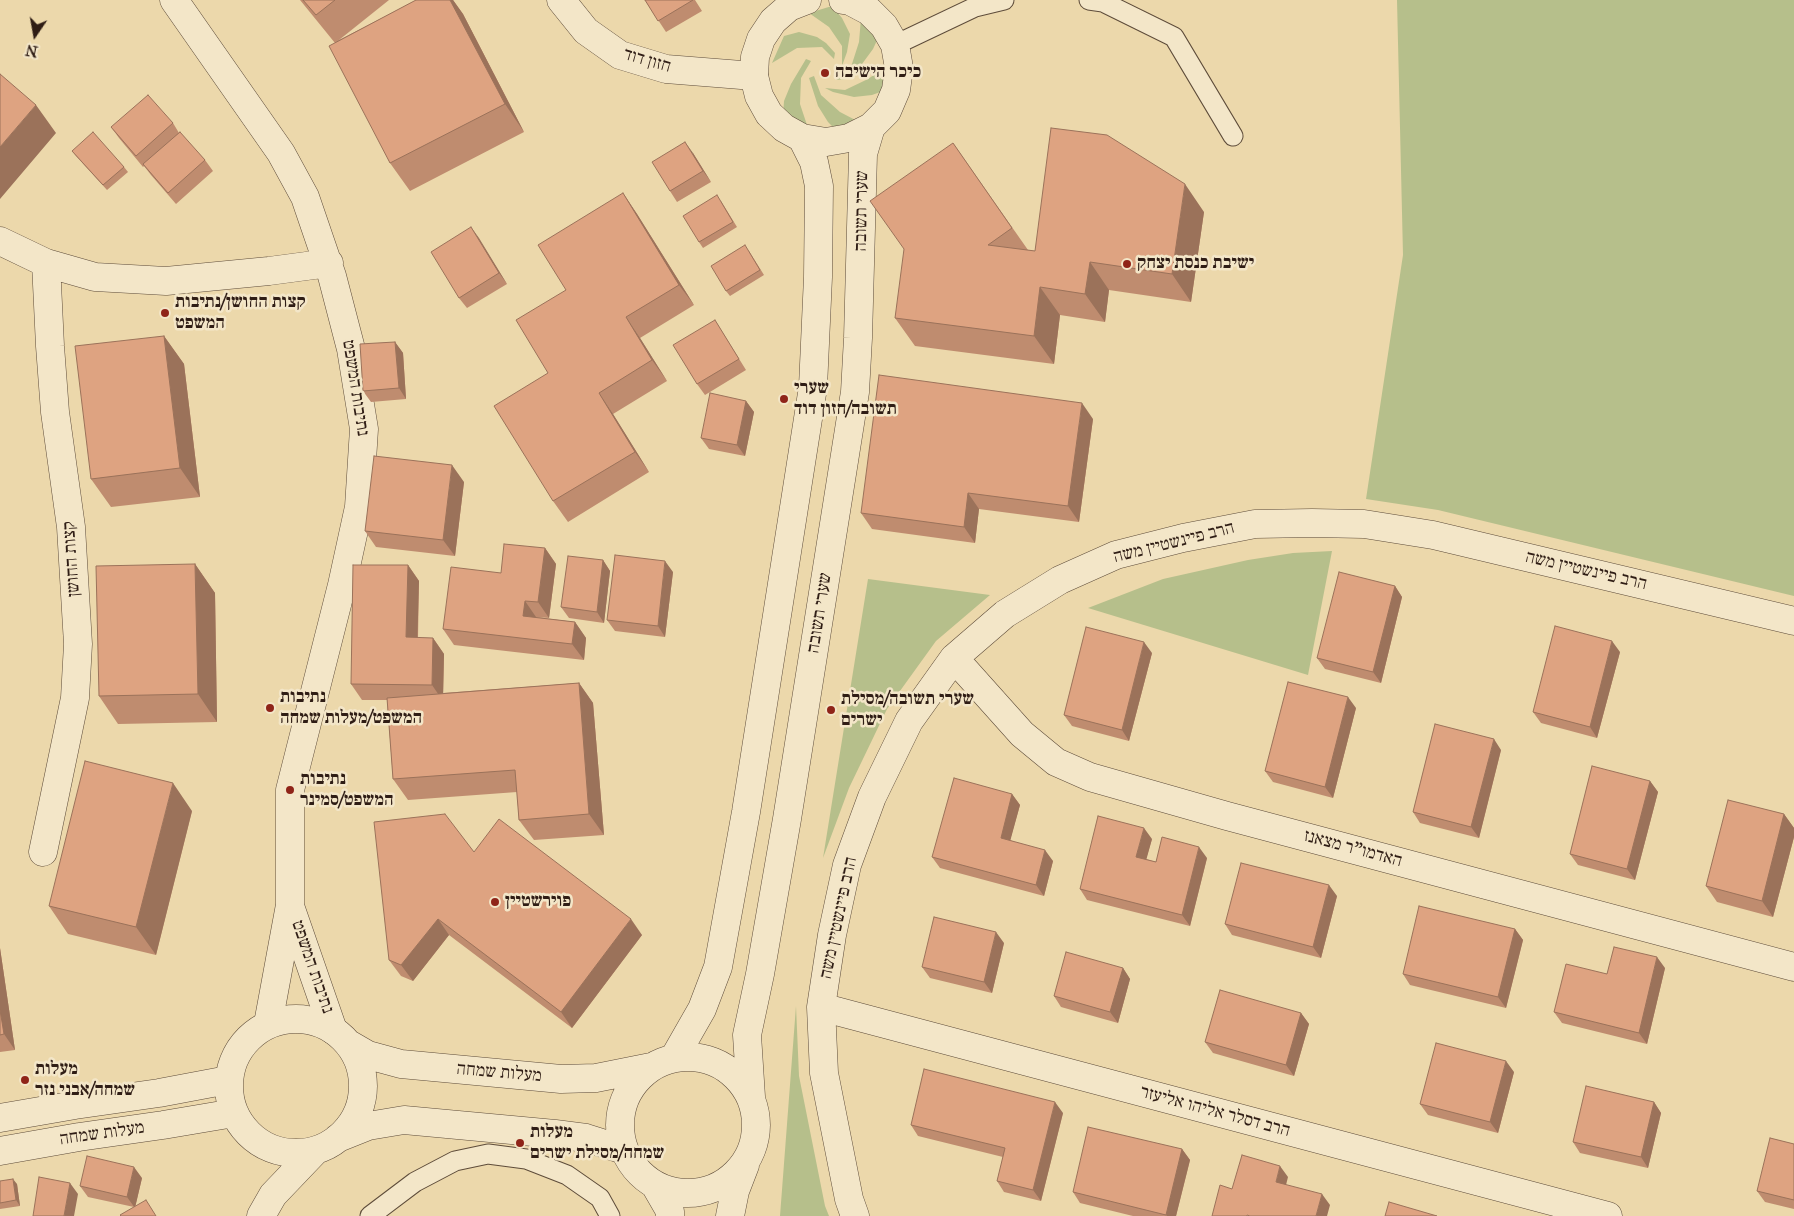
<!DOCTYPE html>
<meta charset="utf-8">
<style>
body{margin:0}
#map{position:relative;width:1794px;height:1216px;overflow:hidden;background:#ecd8ab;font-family:"IM FELL Great Primer",serif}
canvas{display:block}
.north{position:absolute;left:10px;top:10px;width:50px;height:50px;-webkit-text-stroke:4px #f3e6c8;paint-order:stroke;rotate:192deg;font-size:14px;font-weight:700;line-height:20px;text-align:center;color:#2f1d15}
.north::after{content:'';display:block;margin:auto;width:18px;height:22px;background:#2f1d15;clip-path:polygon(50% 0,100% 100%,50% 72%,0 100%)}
</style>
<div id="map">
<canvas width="1794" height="1216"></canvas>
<div class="north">N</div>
</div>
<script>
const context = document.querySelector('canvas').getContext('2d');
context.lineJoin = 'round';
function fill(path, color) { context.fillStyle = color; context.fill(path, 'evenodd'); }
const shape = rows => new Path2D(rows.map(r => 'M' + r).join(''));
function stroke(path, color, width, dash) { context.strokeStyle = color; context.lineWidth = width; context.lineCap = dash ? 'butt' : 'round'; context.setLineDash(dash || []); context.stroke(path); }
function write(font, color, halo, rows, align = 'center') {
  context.font = font + ' "IM FELL Great Primer","Frank Ruhl Libre",serif'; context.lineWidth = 5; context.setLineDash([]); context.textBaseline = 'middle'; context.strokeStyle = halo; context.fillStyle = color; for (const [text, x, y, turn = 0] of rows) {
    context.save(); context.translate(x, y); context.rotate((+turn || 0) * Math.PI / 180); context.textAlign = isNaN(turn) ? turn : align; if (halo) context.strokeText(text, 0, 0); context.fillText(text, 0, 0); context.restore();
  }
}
const green = shape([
 [1397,0,1794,0,1794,596,1438,510,1366,499,1403,255],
 [832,6,842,18,850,34,847,52,842,66,842,46,829,27,809,13],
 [861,18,879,36,873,49,862,64,846,79,836,80,851,67,859,42],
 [799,32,817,37,826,43,835,53,834,59,822,47,797,48,772,63,784,36],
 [806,59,811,61,801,78,800,104,808,128,783,116,784,101,791,84],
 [887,66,886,90,872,95,854,97,833,92,825,88,845,90,868,79],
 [814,76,821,95,840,112,861,123,838,132,828,122,818,106,809,78],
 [1332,551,1308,675,1088,608,1163,579,1248,560,1293,553],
 [868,579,990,595,936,641,887,709,849,788,823,858],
 [796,1006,799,1076,825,1206,829,1216,780,1216]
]);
const service = shape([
 [1089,0,1103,2,1174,37,1233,136],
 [895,45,975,7,1004,0],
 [370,1216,415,1182,455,1161,488,1154,526,1159,567,1175,600,1198,610,1216]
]);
const minor = shape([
 [174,0,281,153,305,197,332,276,351,349,364,429,359,507,342,585,290,790,290,905,268,1024],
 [561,0,586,31,620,55,666,69,754,76],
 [0,241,46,263,95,277,166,281,269,271,329,263],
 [954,658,1022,734,1056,762,1090,777,1227,816,1794,967],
 [43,852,75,698,78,644,71,527,55,412,50,346,46,263],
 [290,906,333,1030],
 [821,1007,1608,1216],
 [855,1216,849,1199,824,1073,821,1007,832,935,847,865,872,797,909,721,954,658,1005,614,1060,580,1116,555,1183,538,1255,524,1312,523,1364,524,1433,535,1794,621]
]);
const tertiary = shape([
 [807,0,789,7,773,21,761,39,755,57,754,76,759,96,769,114,784,128,802,138,826,142,849,138,871,127,887,111,896,90,899,68,895,45,884,26,869,11,850,1,843,0],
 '229 1086a67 67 0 1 1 134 0a67 67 0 1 1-134 0Z',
 [349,1044,368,1055,401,1064,561,1079,596,1078,651,1067],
 '620 1125a68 68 0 1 1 136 0a68 68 0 1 1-136 0Z',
 [674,1058,702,1009,718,967,746,812,813,387,818,277,819,186,814,162,802,138],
 [751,1097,747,1035,760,974,787,819,855,392,858,338,863,154,871,127],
 [0,1118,75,1105,159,1093,228,1080],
 [338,1138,368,1126,404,1120,555,1134,586,1138,624,1150],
 [0,1151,79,1137,163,1125,234,1113],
 [655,1185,670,1211,670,1216],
 [261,1216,273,1195,315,1151],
 [730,1216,735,1191,745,1165]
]);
const wall = shape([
 [300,0,389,0,339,40,417,0,453,0,463,14,524,132,410,191,390,163,335,43],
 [645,0,695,0,702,11,666,32],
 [173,123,179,133,205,160,213,171,176,204,151,175,144,166,143,167,119,138,111,127],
 [953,143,1028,250,1035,251,1204,212,1191,302,1109,290,1105,322,1060,315,1054,364,915,346,895,318],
 [72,151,124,167,128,172,107,190,76,156],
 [693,153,711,182,677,202,670,191],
 [623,193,637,214,694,305,640,338,667,381,613,414,649,472,568,522,553,501,566,290],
 [721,201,737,227,703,248,699,242],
 [471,227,507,284,467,308,459,298],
 [749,251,764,275,730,296,726,291],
 [715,320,746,370,705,395,697,384],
 [164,336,184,364,200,497,111,507,91,479],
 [395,342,403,353,406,399,371,402,363,391],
 [746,401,754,412,745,456,709,449,701,438],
 [1093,419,1079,522,979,509,975,543,872,529,861,513],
 [464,482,455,556,376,547,365,531],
 [545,548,556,564,549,618,536,617,575,622,586,638,584,660,454,645,443,629],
 [603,560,610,571,604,623,569,618,561,607],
 [195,564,215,593,217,722,118,724,99,696],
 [408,565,419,581,418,638,433,638,444,654,443,693,579,683,593,703,604,835,534,840,519,820,517,792,408,800,393,779,387,700,362,700,351,684],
 [673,572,665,637,615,631,607,620],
 [1395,586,1402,597,1381,683,1325,669,1317,658],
 [1620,652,1597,738,1541,723,1533,712],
 [1152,653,1129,741,1072,726,1064,715],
 [1356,708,1333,798,1273,782,1265,771],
 [1501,750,1479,838,1420,823,1413,812],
 [1650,781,1658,792,1635,880,1578,865,1570,854],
 [1012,794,1020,805,1010,840,1053,861,1044,896,940,868,932,857],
 [192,811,156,955,68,934,49,906],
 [1784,814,1794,828,1794,837,1773,917,1717,902,1706,886],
 [1152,839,1146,859,1156,862,1207,858,1190,926,1087,900,1080,889],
 [474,852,642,935,572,1028,449,935,413,981,401,976,389,960],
 [1337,896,1321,958,1232,935,1225,924],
 [1515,929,1523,940,1506,1008,1410,985,1403,974],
 [1004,943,992,993,930,978,922,967],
 [0,948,15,1050,0,1052],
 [1123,968,1130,979,1118,1023,1061,1007,1054,996],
 [1665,968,1647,1044,1562,1023,1554,1012,1607,974],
 [1301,1013,1309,1024,1294,1076,1213,1053,1205,1042],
 [1514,1072,1498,1133,1428,1115,1420,1104],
 [1654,1102,1661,1113,1648,1168,1580,1153,1573,1142],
 [1063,1113,1041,1201,1004,1192,997,1181,1003,1157,918,1136,911,1125],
 [1794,1144,1794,1209,1765,1202,1757,1191],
 [1182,1149,1190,1160,1176,1216,1133,1216,1080,1203,1073,1192],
 [142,1178,135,1207,150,1206,134,1207,88,1197,80,1186],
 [0,1181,17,1184,20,1206,0,1209]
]);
const shadedWall = shape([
 [450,0,453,0,463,14,524,132,505,104],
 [36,105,56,133,0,199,0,147],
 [685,142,693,153,711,182,703,171],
 [1185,184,1204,212,1191,302,1172,274],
 [623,193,637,214,694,305,679,285],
 [471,227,479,238,507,284,499,273],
 [1090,262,1109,290,1105,322,1085,294],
 [1040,287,1060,315,1054,364,1034,336],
 [626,317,640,338,667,381,652,360],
 [164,336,184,364,200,497,180,468],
 [395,342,403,353,406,399,399,388],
 [599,393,613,414,649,472,635,452],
 [746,401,754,412,745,456,737,445],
 [1082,403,1093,419,1079,522,1068,506],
 [452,465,464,482,455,556,443,540],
 [968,493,979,509,975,543,964,527],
 [545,548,556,564,549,618,538,602],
 [603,560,610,571,604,623,597,612],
 [665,561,673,572,665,637,658,626],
 [195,564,215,593,217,722,198,694],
 [408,565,419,581,417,653,406,637],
 [1395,586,1402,597,1381,683,1373,672],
 [525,601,536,617,534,632,523,616],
 [575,622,586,638,584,660,572,644],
 [433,638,444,654,443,701,432,685],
 [1612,641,1620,652,1597,738,1590,727],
 [1144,642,1152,653,1129,741,1122,730],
 [579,683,593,703,604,835,589,814],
 [1348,697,1356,708,1333,798,1325,787],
 [1494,739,1501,750,1479,838,1471,827],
 [1650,781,1658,792,1635,880,1627,869],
 [173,783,192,811,156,955,136,927],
 [1012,794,1020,805,1008,849,1001,838],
 [1784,814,1794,828,1794,837,1773,917,1762,901],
 [1144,828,1152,839,1144,868,1136,857],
 [1199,847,1207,858,1190,926,1182,915],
 [1045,850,1053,861,1044,896,1036,885],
 [1329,885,1337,896,1321,958,1313,947],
 [438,919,449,935,413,981,401,965],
 [631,919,642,935,572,1028,561,1012],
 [1515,929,1523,940,1506,1008,1498,997],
 [996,932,1004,943,992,993,984,982],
 [0,948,15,1050,4,1034,0,1010],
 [1657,957,1665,968,1647,1044,1639,1033],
 [1123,968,1130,979,1118,1023,1110,1012],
 [1301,1013,1309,1024,1294,1076,1286,1065],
 [1506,1061,1514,1072,1498,1133,1490,1122],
 [1055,1102,1063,1113,1041,1201,1033,1190],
 [1654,1102,1661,1113,1648,1168,1641,1157],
 [1182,1149,1190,1160,1176,1216,1167,1216,1166,1215],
 [1280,1166,1288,1177,1284,1193,1276,1182],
 [134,1167,142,1178,135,1208,127,1197],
 [13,1179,17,1184,20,1206,16,1200],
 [70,1183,78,1194,74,1216,64,1216],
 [1322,1194,1330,1205,1327,1216,1316,1216]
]);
const building = shape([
 [303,0,335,0,316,15,303,0],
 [416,0,450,0,505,104,390,163,329,46,416,0],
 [645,0,693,0,658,21,645,0],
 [0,74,36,105,0,147,0,74],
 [148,95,173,123,136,156,111,127,148,95],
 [1051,128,1107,135,1185,184,1172,274,1090,262,1085,294,1040,287,1034,336,895,318,904,249,870,201,953,143,1012,228,988,245,1035,251,1051,128],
 [93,132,124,167,103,185,72,151,93,132],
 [180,132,205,160,168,193,143,164,180,132],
 [685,142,703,171,670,191,652,162,685,142],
 [623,193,679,285,626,317,652,360,599,393,635,452,553,501,494,406,548,373,516,320,566,290,538,245,623,193],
 [717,195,733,222,699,242,683,216,717,195],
 [471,227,499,273,459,298,431,252,471,227],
 [745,245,760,270,726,291,711,266,745,245],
 [715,320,739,359,697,384,673,345,715,320],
 [164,336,180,468,91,479,75,346,164,336],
 [395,342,399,388,363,391,360,344,395,342],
 [879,375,1082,403,1068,506,968,493,964,527,861,513,879,375],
 [710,393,746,401,737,445,701,438,710,393],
 [374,456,452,465,443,540,365,531,374,456],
 [504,544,545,548,538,602,525,601,523,616,575,622,572,644,443,629,451,567,501,573,504,544],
 [615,555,665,561,658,626,607,620,615,555],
 [568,556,603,560,597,612,561,607,568,556],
 [195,564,198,694,99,696,96,566,195,564],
 [353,565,408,565,406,637,433,638,432,685,351,684,353,565],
 [1339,572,1395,586,1373,672,1317,658,1339,572],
 [1555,626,1612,641,1590,727,1533,712,1555,626],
 [1086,627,1144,642,1122,730,1064,715,1086,627],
 [1288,682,1348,697,1325,787,1265,771,1288,682],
 [579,683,589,814,519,820,515,770,393,779,387,698,579,683],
 [1435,724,1494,739,1471,827,1413,812,1435,724],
 [85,761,173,783,136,927,49,906,85,761],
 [1592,766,1650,781,1627,869,1570,854,1592,766],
 [954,778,1012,794,1001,838,1045,850,1036,885,932,857,954,778],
 [1728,800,1784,814,1762,901,1706,886,1728,800],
 [445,814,474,852,499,819,631,919,561,1012,438,919,401,965,389,960,374,822,445,814],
 [1098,816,1144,828,1136,857,1156,862,1162,837,1199,847,1182,915,1080,889,1098,816],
 [1241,863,1329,885,1313,947,1225,924,1241,863],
 [1419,906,1515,929,1498,997,1403,974,1419,906],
 [934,917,996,932,984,982,922,967,934,917],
 [1614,947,1657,957,1639,1033,1554,1012,1566,964,1607,974,1614,947],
 [1066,952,1123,968,1110,1012,1054,996,1066,952],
 [1220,990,1301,1013,1286,1065,1205,1042,1220,990],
 [0,1010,4,1034,0,1035,0,1010],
 [1436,1043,1506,1061,1490,1122,1420,1104,1436,1043],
 [924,1069,1055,1102,1033,1190,997,1181,1005,1148,911,1125,924,1069],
 [1586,1086,1654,1102,1641,1157,1573,1142,1586,1086],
 [1088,1127,1182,1149,1166,1215,1073,1192,1088,1127],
 [1770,1138,1794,1144,1794,1200,1757,1191,1770,1138],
 [1242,1155,1280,1166,1276,1182,1322,1194,1316,1216,1250,1216,1247,1215,1247,1216,1212,1216,1220,1185,1232,1189,1242,1155],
 [87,1156,134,1167,127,1197,80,1186,87,1156],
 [39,1177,70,1183,64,1216,33,1216,39,1177],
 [13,1179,16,1200,0,1203,0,1181,13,1179],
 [146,1200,156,1216,121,1216,120,1215,146,1200],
 [1389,1202,1437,1216,1385,1216,1389,1202]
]);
const markers = [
 [825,73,5,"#8f2418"],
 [1127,264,5,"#8f2418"],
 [165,313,5,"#8f2418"],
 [784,399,5,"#8f2418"],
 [270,708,5,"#8f2418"],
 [831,710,5,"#8f2418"],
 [290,790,5,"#8f2418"],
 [495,902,5,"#8f2418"],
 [25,1080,5,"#8f2418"],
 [520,1143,5,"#8f2418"]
];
const streetNames = [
 ["חזון דוד",647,61,16],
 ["שערי תשובה",862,211,-89],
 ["נתיבות המשפט",355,388,81],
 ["הרב פיינשטיין משה",1174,543,-14],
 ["קצות החושן",72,559,-94],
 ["הרב פיינשטיין משה",1586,571,13],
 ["שערי תשובה",820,613,-81],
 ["האדמו\"ר מצאנז",1353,849,15],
 ["הרב פיינשטיין משה",839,918,-78],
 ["נתיבות המשפט",312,967,71],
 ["מעלות שמחה",499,1073,5],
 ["הרב דסלר אליהו אליעזר",1215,1112,15],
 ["מעלות שמחה",102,1134,-8]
];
const poiNames = [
 ["כיכר הישיבה",835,73],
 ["ישיבת כנסת יצחק",1137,264],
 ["קצות החושן/נתיבות",175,303],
 ["המשפט",175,324],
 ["שערי",794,389],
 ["תשובה/חזון דוד",794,410],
 ["נתיבות",280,698],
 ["המשפט/מעלות שמחה",280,719],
 ["שערי תשובה/מסילת",841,700],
 ["ישרים",841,721],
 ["נתיבות",300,780],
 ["המשפט/סמינר",300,801],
 ["פוירשטיין",505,902],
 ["מעלות",35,1070],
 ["שמחה/אבני נזר",35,1091],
 ["מעלות",530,1133],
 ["שמחה/מסילת ישרים",530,1154]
];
fill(green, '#b6bf8b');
stroke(service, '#5e4c3a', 21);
stroke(minor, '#5e4c3a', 29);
stroke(tertiary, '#5e4c3a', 29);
stroke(service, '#f3e6c8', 19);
stroke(minor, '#f3e6c8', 28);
stroke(tertiary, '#f3e6c8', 28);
fill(wall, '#bf8c6f');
fill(shadedWall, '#9b725a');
fill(building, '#dea381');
stroke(building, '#9b725a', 1);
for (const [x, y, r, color] of markers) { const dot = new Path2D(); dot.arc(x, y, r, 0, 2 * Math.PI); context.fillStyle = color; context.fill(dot); stroke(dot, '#f3e6c8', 2); }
write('18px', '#2f1d15', '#f3e6c8', streetNames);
write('bold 18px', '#2f1d15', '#f3e6c8', poiNames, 'left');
</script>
